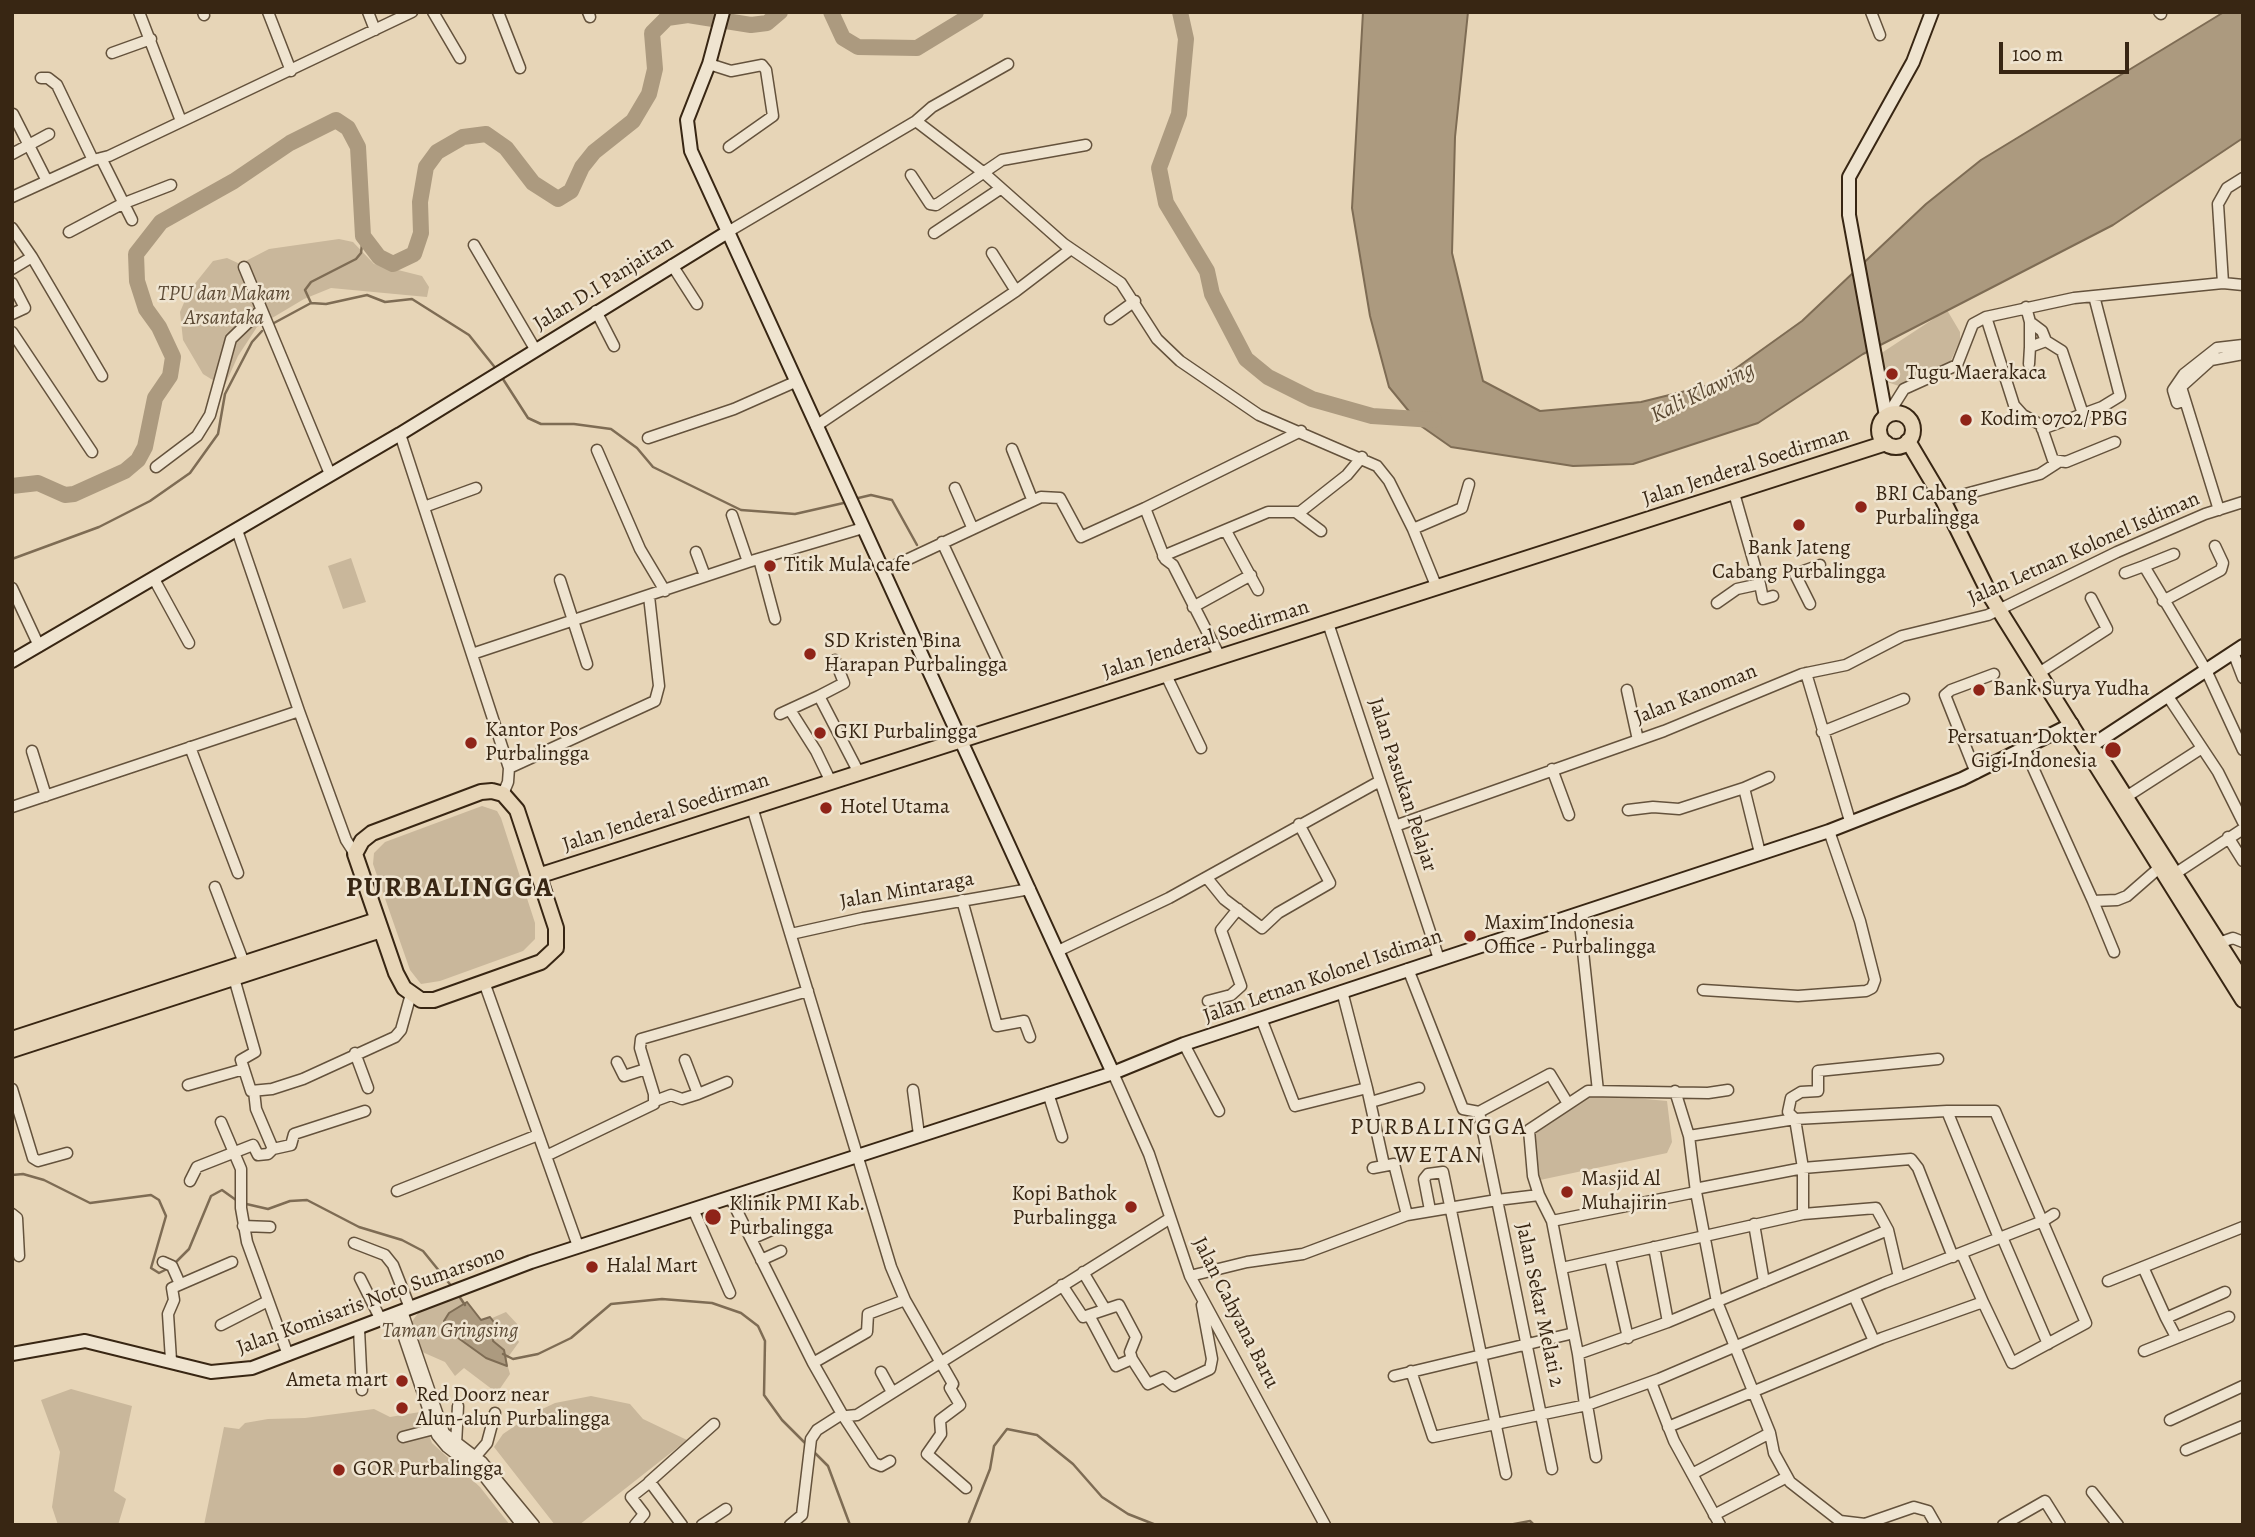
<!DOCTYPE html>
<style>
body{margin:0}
#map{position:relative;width:2255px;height:1537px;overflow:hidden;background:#e7d5b7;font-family:Alegreya,serif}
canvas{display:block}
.frame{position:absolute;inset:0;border:14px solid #382613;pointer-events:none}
.scale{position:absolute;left:1999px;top:42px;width:130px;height:32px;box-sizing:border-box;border:4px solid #382613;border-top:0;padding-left:9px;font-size:21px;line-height:24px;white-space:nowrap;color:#382613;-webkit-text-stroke:5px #efe4d0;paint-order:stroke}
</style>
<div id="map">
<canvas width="2255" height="1537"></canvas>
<div class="frame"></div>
<div class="scale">100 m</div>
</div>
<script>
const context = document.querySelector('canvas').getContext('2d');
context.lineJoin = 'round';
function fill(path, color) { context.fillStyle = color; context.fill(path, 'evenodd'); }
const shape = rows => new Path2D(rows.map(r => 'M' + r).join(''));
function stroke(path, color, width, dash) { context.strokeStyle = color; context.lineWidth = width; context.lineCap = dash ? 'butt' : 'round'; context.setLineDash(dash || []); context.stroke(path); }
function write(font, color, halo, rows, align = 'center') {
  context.font = font + ' Alegreya,serif'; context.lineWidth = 5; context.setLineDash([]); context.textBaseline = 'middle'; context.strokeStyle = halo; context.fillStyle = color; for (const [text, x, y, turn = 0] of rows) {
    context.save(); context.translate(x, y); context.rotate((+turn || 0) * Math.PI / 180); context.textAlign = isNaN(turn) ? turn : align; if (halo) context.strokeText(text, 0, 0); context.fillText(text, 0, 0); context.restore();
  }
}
const green = shape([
 [339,239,353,242,374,264,422,276,429,287,427,297,331,288,304,299,257,327,238,356,224,387,203,374,183,340,180,312,189,291,213,261,227,258,240,264,269,249],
 [1947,310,1960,332,1960,340,1949,365,1899,386,1887,382,1880,354],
 [351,558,366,602,343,609,328,566],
 [482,806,497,811,501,818,535,923,535,939,523,951,440,981,421,984,410,970,373,864,374,853,385,842],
 [1591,1094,1667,1101,1672,1142,1667,1153,1540,1180,1532,1144,1534,1136,1543,1124],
 [460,1295,466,1311,483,1322,506,1312,519,1326,511,1329,519,1342,506,1360,510,1374,497,1393,464,1368,455,1376,445,1362,420,1351,411,1323,418,1313],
 [71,1389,132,1406,114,1491,126,1499,118,1525,58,1525,52,1507,60,1452,41,1400],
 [591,1396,630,1404,643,1419,687,1440,579,1525,555,1525,494,1447,503,1434,534,1413,555,1403],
 [374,1409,390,1417,420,1412,432,1443,480,1487,510,1525,204,1525,224,1427,239,1429,245,1423,268,1419,305,1418]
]);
const water = shape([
 [1363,12,1468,12,1455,137,1452,253,1483,381,1540,411,1641,402,1714,384,1802,321,1926,204,1981,160,2224,12,2243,12,2243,138,2113,225,1863,354,1758,423,1633,464,1573,466,1451,447,1421,426,1389,387,1370,316,1352,208,1363,12],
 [467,1302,481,1320,490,1317,496,1325,493,1341,504,1350,507,1366,486,1358,447,1330,444,1321,449,1313,467,1302]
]);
const stream = shape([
 [311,303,305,290,311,282,356,259,361,253,363,236],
 [274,323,311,303,326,304,367,295,385,302,412,299,469,335,497,370],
 [501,376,528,418,541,424,574,424,611,429,637,448,653,467,741,510,795,514,848,502],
 [854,499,871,495,892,500,917,545],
 [12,559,99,527,150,501,190,473,218,434,225,394,252,342,262,331],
 [12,1175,23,1174,44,1180,90,1203,151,1195,159,1200,166,1216,151,1268,159,1273,169,1268],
 [242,1203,268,1209,290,1201,307,1200,359,1227,402,1240,423,1251,453,1288],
 [174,1264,189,1249,211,1196,222,1190,236,1200],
 [457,1293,465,1305],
 [503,1354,513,1359,538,1354,571,1338,611,1304,662,1299,712,1303,741,1313,758,1326,765,1341,764,1395,782,1420,807,1445],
 [812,1450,828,1466,850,1525],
 [968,1525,990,1469,994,1446,1007,1429,1037,1435,1073,1464,1102,1497,1128,1514,1156,1525],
 [1509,1525,1530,1521,1534,1525]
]);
const river = shape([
 [831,12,843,38,858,47,917,48,976,12],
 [1180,12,1186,39,1179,114,1159,168,1166,203,1207,271,1212,294,1246,359,1268,377,1312,399,1372,416,1434,420],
 [12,486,38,483,65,495,74,494,125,471,138,460,145,447,155,398,170,376,173,357,159,327,146,309,137,281,136,254,161,222,234,181,290,143,336,120,348,128,358,147,363,236,379,257,393,264,414,254,421,233,420,202,426,167,437,152,463,137,486,134,506,148,533,183,558,199,571,191,582,167,594,152,633,121,649,94,655,69,652,33,667,18,688,15,751,25,767,23,780,12]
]);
const street = shape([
 [139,12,181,121],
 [203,12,204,15],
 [268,12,291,71],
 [368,12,375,30],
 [433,12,460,58],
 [498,12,520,68],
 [588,12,590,17],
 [1871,12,1880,35],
 [2159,12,2161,14],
 [112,53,151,39],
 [709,64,731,71,762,65,766,70,773,116,729,147],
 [41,78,48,78,57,85,93,160],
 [13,114,47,181],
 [916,121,932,107,1008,64],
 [12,154,49,134],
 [101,158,132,220],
 [911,175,930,204,936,205,1002,160,1086,145],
 [12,197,93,160,109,156,412,12],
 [12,228,32,257,12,269],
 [69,232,122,204,171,185],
 [726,233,916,121,984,173,1064,244,1121,283,1157,339,1180,361,1259,415,1377,466,1389,481,1413,529,1437,588],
 [934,233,1000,189],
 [474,245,535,349],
 [992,253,1016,291],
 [32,257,102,376],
 [672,265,697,304],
 [244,267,330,474],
 [12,283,25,308,12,314],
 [2223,283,2218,204,2227,188,2243,178],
 [2026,307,2030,322,2030,347,2046,341,2042,331,2030,322],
 [596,311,614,346],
 [1986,317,2014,405,2023,415,2041,425,2053,460,2066,462,2115,442],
 [1110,319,1135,301],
 [12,332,92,452],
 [2046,341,2062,351,2083,414],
 [2029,364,2030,347],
 [2183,401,2177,403,2173,390,2184,374,2217,348,2243,345],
 [1887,416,1904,389,1957,365,1973,324,1986,317,2074,298,2223,283,2243,285],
 [816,426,1016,291,1071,249],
 [2042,429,2102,407,2120,396,2094,296],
 [400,434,509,768,508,782,503,794],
 [648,438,734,409,795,382],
 [1012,449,1032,499],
 [597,450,640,549,665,591],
 [156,467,197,436,210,415,231,339,261,310],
 [955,488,972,527],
 [1943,500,2040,474,2057,463],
 [424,507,476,488],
 [1145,508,1301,431],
 [2219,510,2181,387,2211,360,2243,354],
 [1297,513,1321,531],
 [732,515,748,562],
 [1413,529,1462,508,1469,484],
 [237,530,299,711,346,840,355,854],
 [1226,531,1258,590],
 [942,542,999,664],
 [696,552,705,576],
 [1163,556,1268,512,1300,512,1347,475,1362,457],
 [759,559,775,619],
 [2144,566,2174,554],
 [883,571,1041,497,1060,498,1081,537,1145,508,1165,559,1173,565,1220,657],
 [2125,573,2144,566,2206,670,2243,750],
 [154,579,189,643],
 [560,580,587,664],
 [1760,584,1763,599,1773,596],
 [12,588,39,646],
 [2163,601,2221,570,2223,563,2215,546],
 [1717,603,1737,589,1760,584,1734,493],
 [1810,604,1795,574,1820,565],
 [1193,607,1251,575],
 [1328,623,1439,959],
 [2233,652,2243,678],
 [472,654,748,562,863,528],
 [835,660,844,683,819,696,859,773],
 [1806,673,1850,821],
 [2039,673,2107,629,2091,598],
 [1166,675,1201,748],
 [1627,690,1638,740],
 [2167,695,2218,772,2243,822],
 [790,710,816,751,831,782],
 [780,714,819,696],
 [1822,732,1904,699],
 [190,747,238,873],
 [2025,750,2093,901,2117,900,2127,896,2159,868],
 [32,751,46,796],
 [509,768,655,701,659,686,649,596],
 [1552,769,1569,815],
 [1976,773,1945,695,1951,690,1994,674],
 [2126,797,2202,748],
 [12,807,299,711],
 [752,807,891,1267,905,1300,953,1384,950,1388,960,1405,940,1420,941,1434,927,1454,966,1488],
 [1628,810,1653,807,1679,809,1744,788],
 [1395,826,1664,731,1802,674,1846,665,1902,636,1988,615,2117,552,2205,514,2243,502],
 [2228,837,2243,861],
 [1760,853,1744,788,1769,777],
 [2170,877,2243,829],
 [1207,878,1224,899,1262,928,1278,913,1330,883,1299,824],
 [215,887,244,963],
 [962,900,997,1026,1024,1021,1030,1037],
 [2093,901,2114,952],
 [1579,914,1598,1091],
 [791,934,863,918,1030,889],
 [2216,944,2233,938,2243,942],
 [1058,951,1169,898,1380,781],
 [1408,969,1463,1109,1479,1112,1550,1074,1567,1102],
 [234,978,255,1052,241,1060,251,1091,272,1089,303,1079,395,1037,401,1030,411,994],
 [484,982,578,1246],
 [1703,990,1798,996,1866,991,1872,988,1875,980,1860,921,1829,831],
 [1342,991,1367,1088,1384,1165],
 [1208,1001,1231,995,1241,986,1221,930,1238,909],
 [1261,1018,1295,1106,1367,1088],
 [1184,1044,1219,1111],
 [355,1053,368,1088],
 [617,1062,624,1076,646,1069],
 [1113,1073,1149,1154,1190,1276,1325,1525],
 [188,1085,244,1069],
 [12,1089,33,1158,38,1161,67,1153],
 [913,1090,919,1135],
 [254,1091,256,1109,273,1149],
 [1675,1091,1689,1136],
 [1048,1093,1062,1137],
 [698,1094,727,1082],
 [655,1101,671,1095,682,1099,698,1094,685,1060],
 [1371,1102,1419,1088],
 [221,1122,241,1169,241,1208,247,1242,288,1355],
 [546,1156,654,1104,654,1094,640,1048,641,1039,808,991],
 [1373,1168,1394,1164,1407,1215],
 [190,1181,197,1167,253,1145,258,1155,268,1154,273,1149,291,1145,294,1134,365,1111],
 [1695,1189,1803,1168,1911,1159,1918,1168,1953,1257],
 [397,1191,538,1135],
 [1539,1195,1552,1221,1578,1354,1585,1405],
 [730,1197,813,1363,842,1414,874,1463,881,1466,890,1461],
 [693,1209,730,1293],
 [1430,1210,1424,1179,1428,1174,1443,1172,1506,1474],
 [12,1214,17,1218,19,1256],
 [1803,1214,1803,1168,1795,1119,1788,1112,1791,1098,1801,1092,1818,1091,1818,1071,1938,1059],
 [1552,1221,1696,1192],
 [1754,1224,1764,1282],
 [243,1226,270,1227],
 [2002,1237,2048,1344],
 [751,1239,774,1229],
 [354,1243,385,1255,393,1265,410,1308],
 [1654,1247,1668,1322],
 [1962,1254,1983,1302],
 [1610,1258,1628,1338],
 [761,1260,781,1251],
 [163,1262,172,1266,180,1284],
 [2143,1267,2166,1318,2225,1292],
 [1562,1268,1803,1214,1876,1208,1888,1230,1899,1277],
 [1083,1272,1105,1309],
 [1190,1276,1247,1262,1303,1254,1407,1215,1497,1200,1479,1112],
 [360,1278,381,1320],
 [2108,1281,2243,1227],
 [1062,1285,1083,1317,1119,1305,1136,1337,1130,1352,1132,1359,1116,1366,1090,1317],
 [1854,1296,1874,1341],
 [402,1311,444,1433,482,1462,534,1525],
 [396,1314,437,1435,447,1447,484,1476,522,1525],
 [2166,1318,2176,1337],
 [221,1325,266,1302],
 [359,1329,362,1390],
 [2144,1351,2229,1317],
 [1578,1354,1668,1322,1888,1230],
 [1132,1359,1148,1384,1164,1377,1174,1386,1210,1369,1212,1359,1202,1305],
 [171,1360,168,1314,174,1300,172,1288,232,1262],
 [813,1363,867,1332,868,1314,905,1300],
 [1411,1371,1433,1437,1587,1405,1659,1379,1884,1283,2043,1221,2054,1214],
 [881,1372,892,1392],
 [1394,1376,1574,1333],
 [1651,1382,1674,1441,1720,1525],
 [1587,1405,1596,1457],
 [847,1416,857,1415,1169,1219],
 [2170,1420,2243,1386],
 [1668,1427,1882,1338,1983,1302,2012,1363,2086,1323,1995,1111,1947,1111],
 [1770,1433,1774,1453,1790,1482,1840,1521,1865,1524,1914,1507,1928,1511,1936,1525],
 [403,1437,434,1429],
 [456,1445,458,1406],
 [2186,1450,2243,1426],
 [475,1457,487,1443,495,1413],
 [1552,1469,1497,1200,1539,1195,1533,1176,1529,1130,1588,1091,1708,1093,1728,1090],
 [1692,1474,1770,1433,1717,1302,1696,1192,1689,1136,1795,1119,1947,1111,1999,1238],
 [649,1482,714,1424],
 [2092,1492,2118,1525],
 [1714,1515,1787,1477],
 [635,1525,644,1514,631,1497,650,1482,682,1525],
 [702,1525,726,1509],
 [790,1525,802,1515,811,1439,817,1430,842,1414],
 [2003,1525,2045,1501,2060,1525]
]);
const secondary = shape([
 [723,12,709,64,687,120,691,151,1113,1073],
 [1886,416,1849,215,1849,177,1913,62,1932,12],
 [12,661,400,434,726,233],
 [2088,748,2243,646],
 [12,1354,85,1341,211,1372,252,1368,531,1262,1113,1073,1184,1044,1829,831,1962,779,2072,724]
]);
const primary = shape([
 '1879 430a17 17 0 1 1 34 0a17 17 0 1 1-34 0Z',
 [1908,441,1943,500,1991,597,2243,1000],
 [2092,751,2098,754,2109,771,2243,981],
 [492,791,503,794,517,810,556,928,556,948,541,962,434,1000,421,1000,404,988,396,973,355,854,362,841,372,833,481,792,492,791],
 [538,876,1886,443],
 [12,1039,377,920],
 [12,1050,381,930]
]);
const markers = [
 [1892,374,7,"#8f2418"],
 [1966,420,7,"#8f2418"],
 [1861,507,7,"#8f2418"],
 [1799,525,7,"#8f2418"],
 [770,566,7,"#8f2418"],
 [810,654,7,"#8f2418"],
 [1979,690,7,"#8f2418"],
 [820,733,7,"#8f2418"],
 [471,743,7,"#8f2418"],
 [2113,750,9,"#8f2418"],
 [826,808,7,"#8f2418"],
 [1470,936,7,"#8f2418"],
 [1567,1192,7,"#8f2418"],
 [1131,1207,7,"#8f2418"],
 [713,1217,9,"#8f2418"],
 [592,1267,7,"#8f2418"],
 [402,1381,7,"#8f2418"],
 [402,1408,7,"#8f2418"],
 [339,1470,7,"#8f2418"]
];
const streetNames = [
 ["Jalan D.I Panjaitan",604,284,-32],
 ["Jalan Jenderal Soedirman",1746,467,-18],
 ["Jalan Letnan Kolonel Isdiman",2084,549,-24],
 ["Jalan Jenderal Soedirman",1206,640,-18],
 ["Jalan Kanoman",1696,695,-22],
 ["Jalan Pasukan Pelajar",1402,785,72],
 ["Jalan Jenderal Soedirman",666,813,-18],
 ["Jalan Mintaraga",907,891,-10],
 ["Jalan Letnan Kolonel Isdiman",1323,977,-19],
 ["Jalan Komisaris Noto Sumarsono",371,1301,-20],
 ["Jalan Sekar Melati 2",1539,1305,78],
 ["Jalan Cahyana Baru",1235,1313,63]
];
const parkNames = [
 ["TPU dan Makam",224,295],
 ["Arsantaka",224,319],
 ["Taman Gringsing",450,1332]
];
const poiNames = [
 ["Tugu Maerakaca",1906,374],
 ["Kodim 0702/PBG",1980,420],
 ["BRI Cabang",1875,495],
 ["Purbalingga",1875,519],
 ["Bank Jateng",1799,549,"center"],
 ["Cabang Purbalingga",1799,573,"center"],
 ["Titik Mula cafe",784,566],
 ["SD Kristen Bina",824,642],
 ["Harapan Purbalingga",824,666],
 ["Bank Surya Yudha",1993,690],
 ["Kantor Pos",485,731],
 ["Purbalingga",485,755],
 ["GKI Purbalingga",834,733],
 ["Persatuan Dokter",2097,738,"right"],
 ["Gigi Indonesia",2097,762,"right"],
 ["Hotel Utama",840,808],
 ["Maxim Indonesia",1484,924],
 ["Office - Purbalingga",1484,948],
 ["Masjid Al",1581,1180],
 ["Muhajirin",1581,1204],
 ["Kopi Bathok",1117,1195,"right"],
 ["Purbalingga",1117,1219,"right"],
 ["Klinik PMI Kab.",729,1205],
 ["Purbalingga",729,1229],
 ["Halal Mart",606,1267],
 ["Ameta mart",388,1381,"right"],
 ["Red Doorz near",416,1396],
 ["Alun-alun Purbalingga",416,1420],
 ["GOR Purbalingga",353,1470]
];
const waterNames = [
 ["Kali Klawing",1703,393,-26]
];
const quarterNames = [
 ["PURBALINGGA",1439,1128],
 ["WETAN",1439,1156]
];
const districtNames = [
 ["PURBALINGGA",450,889]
];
fill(green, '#c9b79b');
fill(water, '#ac9a7f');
stroke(water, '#7e6c54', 2);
stroke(stream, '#7e6c54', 2.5);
stroke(river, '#ac9a7f', 16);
stroke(street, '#64523c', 13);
stroke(secondary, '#382613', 16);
stroke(primary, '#382613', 18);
stroke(street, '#efe4d0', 10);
stroke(secondary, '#efe4d0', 12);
stroke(primary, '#e7d5b7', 14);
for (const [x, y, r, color] of markers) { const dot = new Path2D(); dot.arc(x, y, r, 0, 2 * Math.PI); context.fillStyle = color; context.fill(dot); stroke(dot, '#efe4d0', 2.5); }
write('21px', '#382613', '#efe4d0', streetNames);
write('italic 21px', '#5c4a35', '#efe4d0', parkNames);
write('21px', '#382613', '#efe4d0', poiNames, 'left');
write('italic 23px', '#5b4933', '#efe4d0', waterNames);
context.letterSpacing = '2px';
write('24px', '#382613', '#efe4d0', quarterNames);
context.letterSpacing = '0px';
context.letterSpacing = '2px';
write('bold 28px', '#382613', '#efe4d0', districtNames);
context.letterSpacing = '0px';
</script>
